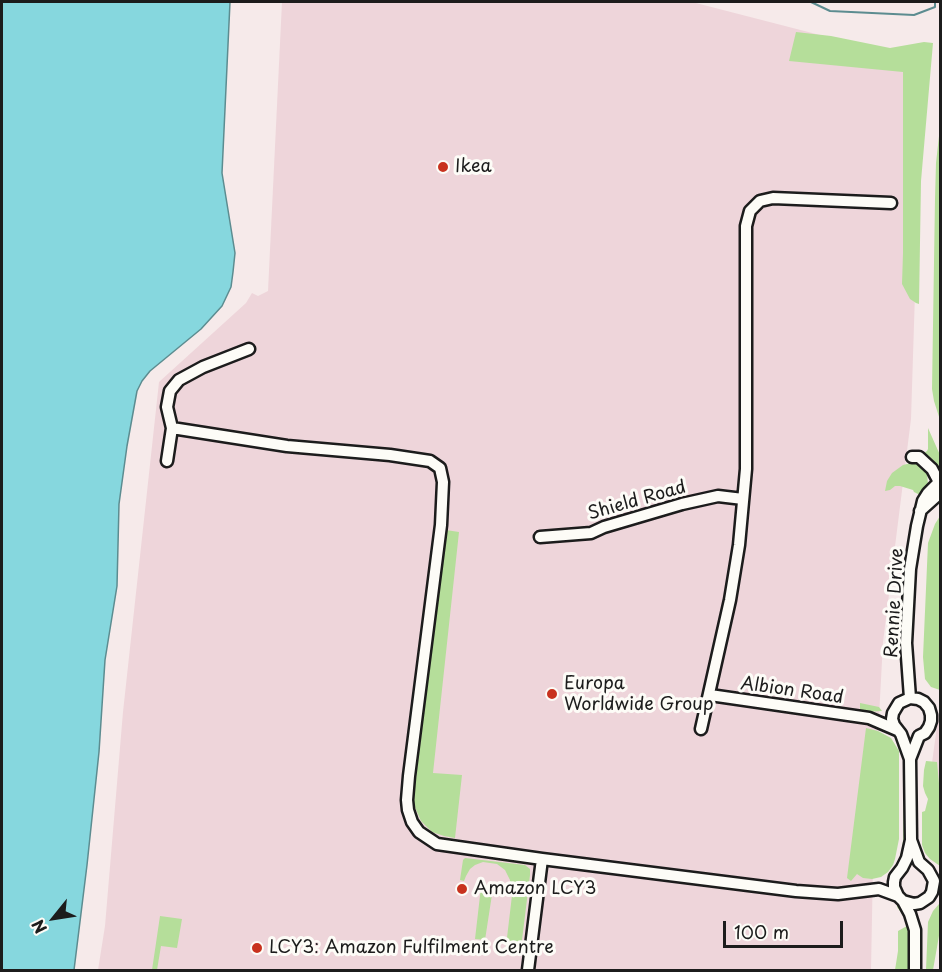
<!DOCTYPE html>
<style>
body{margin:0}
#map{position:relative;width:942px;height:972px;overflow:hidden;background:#f6eaea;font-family:"Playpen Sans",sans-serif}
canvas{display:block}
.frame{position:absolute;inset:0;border:3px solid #1c1c1c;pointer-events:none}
.north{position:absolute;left:24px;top:888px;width:60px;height:60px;-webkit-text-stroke:4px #fdfcf7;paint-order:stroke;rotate:240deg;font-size:16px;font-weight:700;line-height:24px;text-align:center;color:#1c1c1c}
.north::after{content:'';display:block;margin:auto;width:21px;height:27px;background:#1c1c1c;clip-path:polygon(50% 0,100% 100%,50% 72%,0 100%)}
.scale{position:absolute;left:723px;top:921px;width:120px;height:27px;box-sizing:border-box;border:3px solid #1c1c1c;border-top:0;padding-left:8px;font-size:18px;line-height:21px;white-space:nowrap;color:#1c1c1c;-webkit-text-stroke:4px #fdfcf7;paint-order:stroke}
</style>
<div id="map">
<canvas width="942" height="972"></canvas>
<div class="frame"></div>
<div class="north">N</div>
<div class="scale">100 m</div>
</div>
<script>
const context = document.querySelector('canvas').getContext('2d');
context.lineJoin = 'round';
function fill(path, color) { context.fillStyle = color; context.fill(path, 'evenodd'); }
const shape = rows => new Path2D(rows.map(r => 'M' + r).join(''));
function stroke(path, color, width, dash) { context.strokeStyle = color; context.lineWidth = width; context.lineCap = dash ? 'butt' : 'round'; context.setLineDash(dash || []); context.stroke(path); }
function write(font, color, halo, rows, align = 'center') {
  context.font = font + ' "Playpen Sans",sans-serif'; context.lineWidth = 6; context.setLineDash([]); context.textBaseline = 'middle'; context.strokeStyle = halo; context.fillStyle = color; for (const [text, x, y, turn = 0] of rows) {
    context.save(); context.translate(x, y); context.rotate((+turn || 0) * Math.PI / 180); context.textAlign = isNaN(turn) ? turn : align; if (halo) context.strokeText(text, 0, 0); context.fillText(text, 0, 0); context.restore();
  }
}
const built = shape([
 [282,2,692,2,913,59,903,247,903,253,915,293,911,419,883,642,874,811,871,970,98,970,105,926,123,712,159,382,246,303,252,293,258,296,268,291],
 [940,704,940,838,929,785]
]);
const green = shape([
 [796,32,831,36,890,48,924,42,933,43,921,181,919,304,916,303,910,299,902,284,903,253,903,72,789,61],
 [940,127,940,420,934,401,932,389,935,199,936,163],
 [928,428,940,455,940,468,931,458,924,453,927,451,928,449],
 [911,463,919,464,927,472,928,485,927,490,922,496,914,492,913,490,900,486,895,486,890,490,885,491,887,481,892,473,903,465],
 [940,516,940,690,931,687,925,679,923,657,928,543,935,524],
 [446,530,459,532,433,773,462,775,455,838,444,836,432,832,421,821,413,803],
 [860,703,879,707,882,711,864,712,860,709],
 [866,728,878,731,891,738,899,751,899,839,895,859,893,865,888,872,881,877,872,879,863,878,857,874,851,881,847,878],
 [888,732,891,732,896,736,900,741,905,755,904,848,901,859,893,871,900,858,903,841,904,754,898,740],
 [926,761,937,762,940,794,940,866,930,859,925,853,922,845,922,812,925,811,928,799,925,793,923,786,924,770],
 [465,858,525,865,530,869,530,875,521,948,514,948,506,946,513,887,510,886,510,880,505,870,497,864,483,862,475,865,470,869,466,876,464,881,460,880,463,860],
 [481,887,493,888,485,940,475,939],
 [897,903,901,907,909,925,910,970,895,970,898,951,898,931,907,926,905,918,897,907],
 [939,904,940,905,940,930,933,970,926,970,928,922,933,911],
 [160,916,182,919,177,948,161,946,157,970,152,970]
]);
const water = shape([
 [2,2,230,2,222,173,235,253,233,272,231,287,222,306,201,329,150,371,142,381,137,391,127,446,119,504,117,586,105,660,99,752,87,865,74,970,2,970,2,2]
]);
const stream = shape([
 [811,2,830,11,914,15,935,7,935,2]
]);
const minor = shape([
 [249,349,203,367,179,380,170,391,167,407,172,428,287,446,390,455,430,461,440,468,443,482,441,525,409,776,407,800,408,810,412,822,419,832,437,844,542,859,796,891,838,894,879,889,898,896],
 [912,457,919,457,932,469,940,484],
 [167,461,172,428],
 [920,511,940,493],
 [540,537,591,533,604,527,682,504,718,496,743,499],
 [710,695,869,718,897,730],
 [910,698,906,643,910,569,917,526,923,501,928,493,940,481],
 [701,729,730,600,739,545,746,469,746,226,750,211,760,201,773,198,891,203],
 [910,759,901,734,894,725,892,719,893,713,899,703,910,698,918,699,924,702,929,708,931,715,931,721,929,727,925,733,919,736,910,759,911,840,907,858,902,868,895,877,894,882,894,887,898,896,903,901,914,904,920,903,929,897,932,892,934,881,928,870,919,862,911,840],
 [903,901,910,914,915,930,915,970],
 [528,970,542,859]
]);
const markers = [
 [443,167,6,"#c8321e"],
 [552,694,6,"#c8321e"],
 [462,889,6,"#c8321e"],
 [257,948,6,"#c8321e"]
];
const poiNames = [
 ["Ikea",455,167],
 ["Europa",564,684],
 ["Worldwide Group",564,705],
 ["Amazon LCY3",474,889],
 ["LCY3: Amazon Fulfilment Centre",269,948]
];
const streetNames = [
 ["Shield Road",637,501,-16],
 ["Rennie Drive",895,603,-87],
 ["Albion Road",792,691,8]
];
fill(built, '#eed5da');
fill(green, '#b5de9a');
fill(water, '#86d7de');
stroke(water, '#5c8c90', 1.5);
stroke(stream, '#5c8c90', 2);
stroke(minor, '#1c1c1c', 15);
stroke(minor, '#fdfcf7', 10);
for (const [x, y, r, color] of markers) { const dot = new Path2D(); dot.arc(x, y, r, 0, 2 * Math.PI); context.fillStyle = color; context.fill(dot); stroke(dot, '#fdfcf7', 2); }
write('18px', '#1c1c1c', '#fdfcf7', poiNames, 'left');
write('18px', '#1c1c1c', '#fdfcf7', streetNames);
</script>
